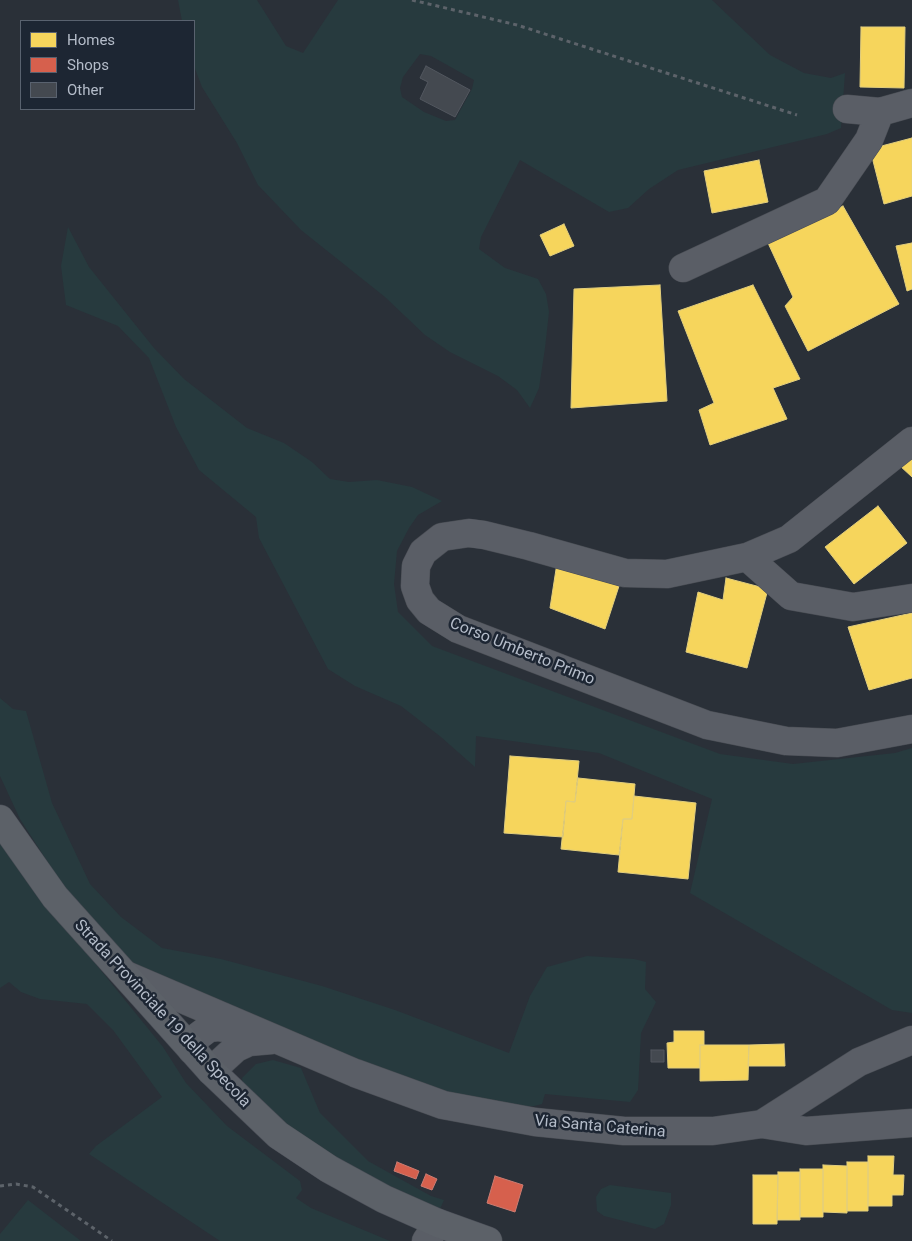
<!DOCTYPE html>
<style>
body{margin:0}
#map{position:relative;width:912px;height:1241px;overflow:hidden;background:#2a3038;font-family:Roboto,sans-serif}
canvas{display:block}
.legend{position:absolute;left:20px;top:20px;width:175px;height:90px;box-sizing:border-box;background:#1d2633;border:1px solid #59626f;margin:0;padding:6px 9px;list-style:none;font-size:15px;color:#b4bcc9}
.legend li{display:flex;align-items:center;gap:10px;height:25px}
.legend b{width:25px;border:1px solid #59626f}
</style>
<div id="map">
<canvas width="912" height="1241"></canvas>
<ul class="legend">
<li><b style="height:14px;background:#f6d55c"></b>Homes</li>
<li><b style="height:14px;background:#d6604d"></b>Shops</li>
<li><b style="height:14px;background:#444950"></b>Other</li>
</ul>
</div>
<script>
const context = document.querySelector('canvas').getContext('2d');
context.lineJoin = 'round';
function fill(path, color) { context.fillStyle = color; context.fill(path, 'evenodd'); }
const shape = rows => new Path2D(rows.map(r => 'M' + r).join(''));
function stroke(path, color, width, dash) { context.strokeStyle = color; context.lineWidth = width; context.lineCap = dash ? 'butt' : 'round'; context.setLineDash(dash || []); context.stroke(path); }
function write(font, color, halo, rows, align = 'center') {
  context.font = font + ' Roboto,sans-serif'; context.lineWidth = 5; context.setLineDash([]); context.textBaseline = 'middle'; context.strokeStyle = halo; context.fillStyle = color; for (const [text, x, y, turn = 0] of rows) {
    context.save(); context.translate(x, y); context.rotate((+turn || 0) * Math.PI / 180); context.textAlign = isNaN(turn) ? turn : align; if (halo) context.strokeText(text, 0, 0); context.fillText(text, 0, 0); context.restore();
  }
}
const green = shape([
 [178,0,257,0,286,46,303,53,338,0,712,0,770,55,804,73,831,78,845,73,841,128,827,134,678,170,649,189,628,208,609,212,520,160,481,237,479,249,505,268,538,279,546,294,549,312,545,348,539,388,530,408,517,390,498,376,450,352,425,335,385,297,301,230,258,185,237,143,202,87,194,66,194,21,182,21],
 [420,54,431,56,474,80,472,89,455,120,446,121,424,112,402,97,400,88,403,77],
 [68,227,89,267,154,348,184,379,247,428,284,443,312,462,330,479,349,482,377,480,412,487,442,501,418,515,409,528,397,551,394,584,398,612,432,646,720,754,793,764,895,753,912,748,912,1013,892,1010,690,893,712,799,599,753,476,736,475,767,441,737,401,706,355,686,328,669,259,538,256,517,199,470,176,427,149,358,118,326,66,305,61,266],
 [0,698,13,709,26,711,52,803,90,884,121,917,162,948,221,959,322,986,395,1010,509,1053,530,996,547,967,587,956,634,959,646,962,645,989,656,1002,641,1033,638,1090,630,1102,545,1094,542,1104,534,1106,496,1106,404,1082,131,963,74,903,20,819,0,776],
 [0,839,73,936,163,1047,186,1083,227,1126,300,1181,302,1190,296,1198,311,1208,390,1241,220,1241,89,1154,96,1146,162,1097,113,1030,87,1004,40,999,21,992,9,982,0,988],
 [273,1060,301,1068,320,1113,368,1161,431,1196,444,1200,439,1211,371,1183,245,1097,242,1078,256,1064],
 [610,1185,671,1193,671,1205,664,1224,655,1229,604,1216,597,1211,596,1197,601,1189],
 [28,1200,81,1241,0,1241,0,1234]
]);
const homes = shape([
 [861,27,905,27,904,88,860,87,861,27],
 [912,138,912,196,884,204,870,149,912,138],
 [759,160,768,202,712,213,704,171,759,160],
 [843,206,899,304,808,351,785,306,793,297,768,243,843,206],
 [564,224,574,246,550,256,540,235,564,224],
 [912,243,912,289,907,291,896,246,912,243],
 [660,285,667,401,571,408,574,289,660,285],
 [753,285,800,379,773,388,787,419,710,445,699,410,714,403,678,311,753,285],
 [912,454,912,477,899,465,912,454],
 [878,506,907,543,854,584,825,547,878,506],
 [557,563,620,583,605,629,550,608,557,563],
 [726,578,768,589,747,668,686,652,698,592,723,600,726,578],
 [912,613,912,678,869,690,848,627,912,613],
 [510,756,579,761,575,802,566,801,563,837,504,833,510,756],
 [578,778,635,784,632,819,623,819,619,855,561,849,566,801,575,802,578,778],
 [634,796,696,803,688,879,618,872,623,819,632,819,634,796],
 [674,1031,704,1031,704,1045,700,1045,700,1068,668,1068,667,1043,674,1042,674,1031],
 [784,1044,785,1066,748,1066,749,1045,784,1044],
 [700,1045,749,1045,748,1080,700,1081,700,1045],
 [868,1156,894,1156,893,1175,904,1175,903,1195,892,1195,892,1206,868,1206,868,1156],
 [847,1162,868,1162,868,1211,847,1211,847,1162],
 [823,1165,847,1166,847,1213,823,1212,823,1165],
 [800,1169,823,1169,823,1217,800,1217,800,1169],
 [778,1172,800,1172,800,1220,777,1220,778,1172],
 [753,1175,778,1175,777,1224,753,1224,753,1175]
]);
const shops = shape([
 [397,1162,419,1171,416,1179,394,1171,397,1162],
 [426,1174,437,1179,432,1190,421,1186,426,1174],
 [495,1176,523,1185,515,1212,487,1203,495,1176]
]);
const building = shape([
 [426,66,470,90,455,117,420,99,428,82,420,78,426,66],
 [651,1050,664,1050,664,1062,651,1062,651,1050]
]);
const path = shape([
 [412,0,517,25,797,115],
 [0,1186,16,1184,33,1187,112,1241]
]);
const minor = shape([
 [847,109,880,112,912,103],
 [683,268,827,201,869,140,880,112],
 [912,441,789,539,747,557,667,574,625,573,529,546,484,535,469,533,442,537,423,552,416,566,415,586,420,600,429,611,458,629,707,725,786,741,837,743,912,729],
 [747,557,791,596,853,607,912,598],
 [126,975,355,1073,443,1105,535,1122,624,1131,713,1131,762,1124,859,1062,912,1040],
 [192,1050,197,1037,209,1028,218,1027,243,1030],
 [211,1071,236,1048,249,1042,272,1040],
 [762,1124,806,1131,912,1123],
 [426,1241,438,1223]
]);
const major = shape([
 [0,819,55,897,211,1071,278,1135,329,1169,384,1199,438,1223,488,1241]
]);
const streetNames = [
 ["Corso Umberto Primo",522,652,22],
 ["Strada Provinciale 19 della Specola",162,1014,47],
 ["Via Santa Caterina",600,1127,5]
];
fill(green, '#273a3e');
fill(homes, '#f6d55c');
stroke(homes, '#e2ce7d', 1);
fill(shops, '#d6604d');
stroke(shops, '#cc7c72', 1);
fill(building, '#444950');
stroke(building, '#52575f', 1);
stroke(minor, '#484c53', 29);
stroke(major, '#484c55', 29);
stroke(path, '#5d636a', 3, [4, 4]);
stroke(minor, '#5a5e66', 28);
stroke(major, '#5c6168', 28);
write('16px', '#b4bcc9', '#1d2633', streetNames);
</script>
